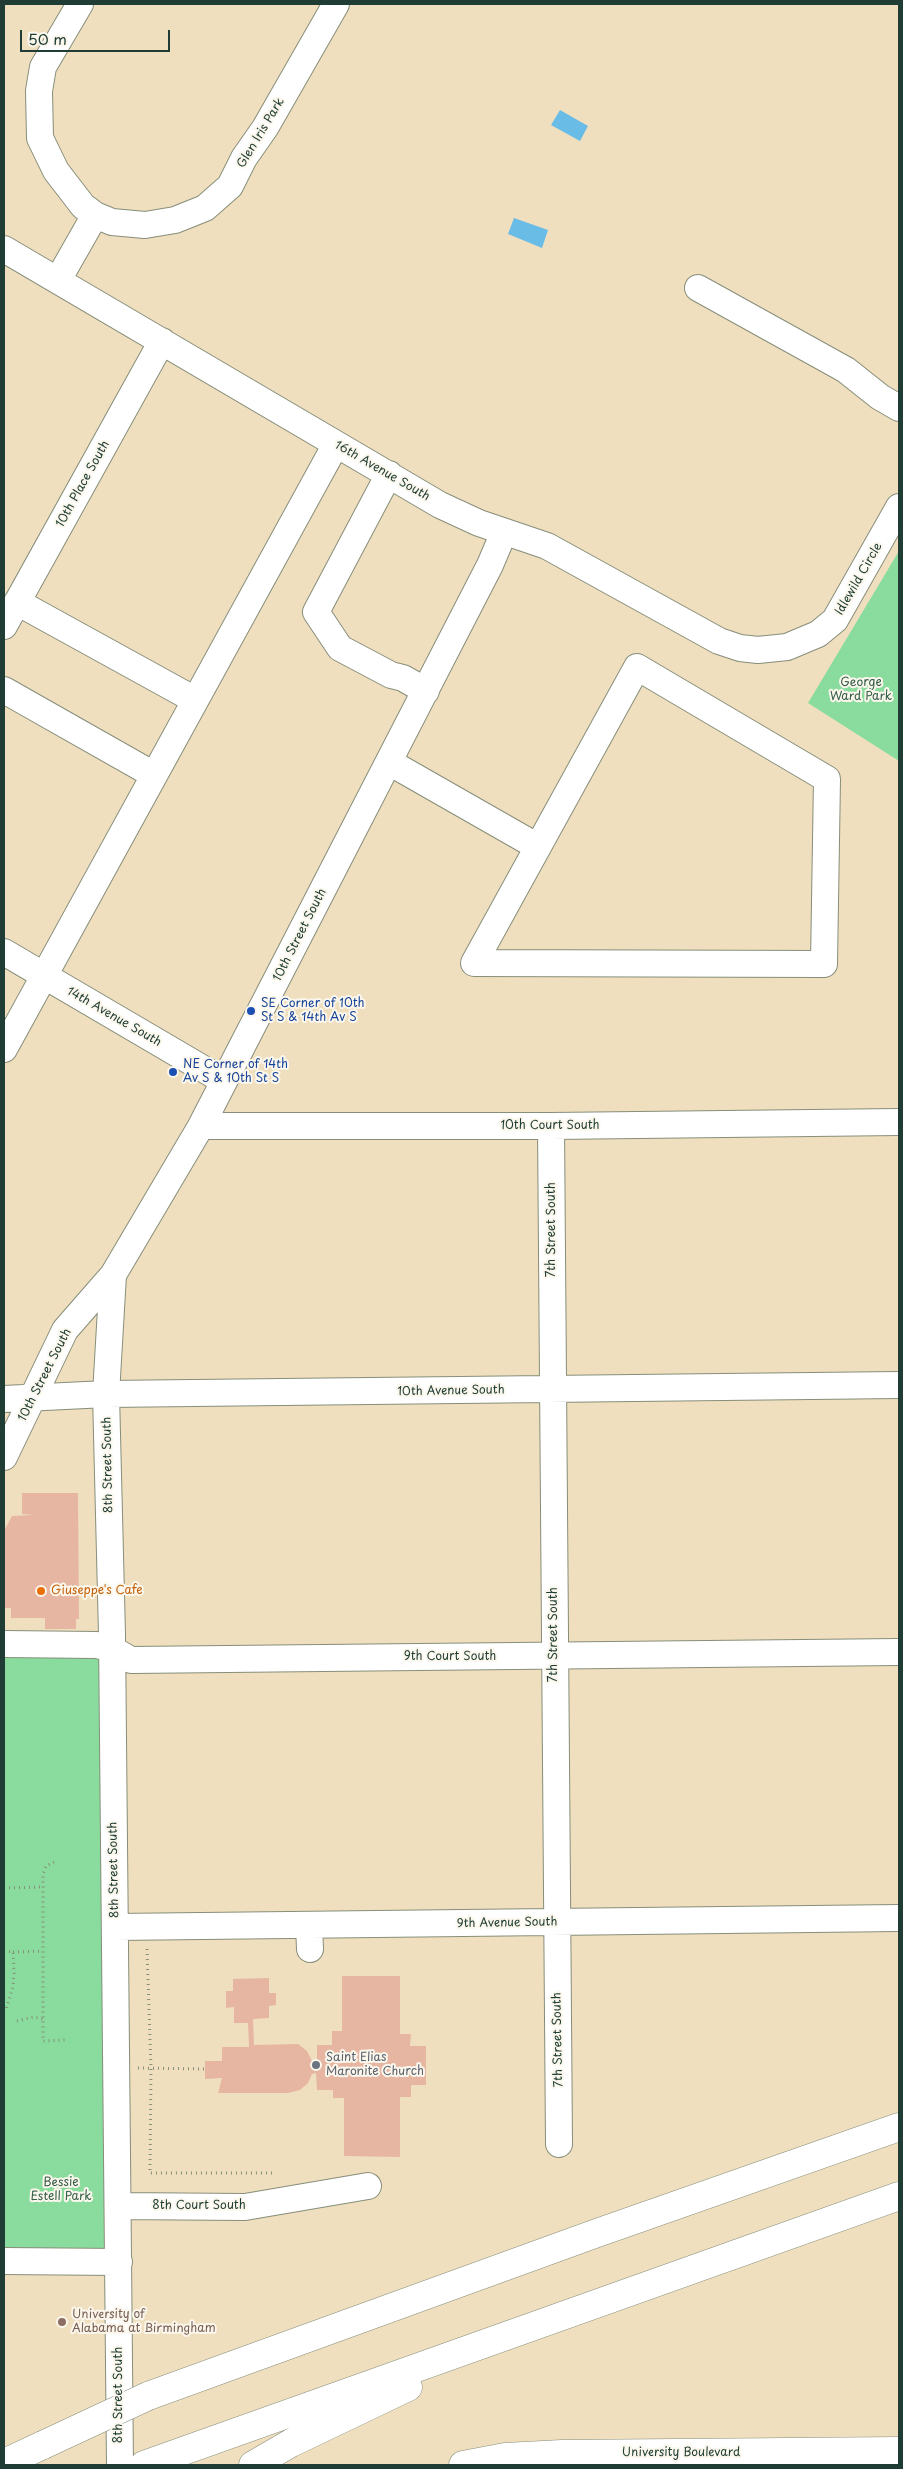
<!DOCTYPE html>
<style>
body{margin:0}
#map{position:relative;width:903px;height:2469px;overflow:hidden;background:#efdfbf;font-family:"Playpen Sans",sans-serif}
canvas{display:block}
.frame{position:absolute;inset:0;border:5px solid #1f3d34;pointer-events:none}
.scale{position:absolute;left:20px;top:30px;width:150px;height:22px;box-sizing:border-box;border:2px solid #1f3d34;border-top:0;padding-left:6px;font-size:15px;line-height:18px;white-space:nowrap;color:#1f3d34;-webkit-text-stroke:4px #fbf7ec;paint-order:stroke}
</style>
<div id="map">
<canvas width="903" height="2469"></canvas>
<div class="frame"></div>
<div class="scale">50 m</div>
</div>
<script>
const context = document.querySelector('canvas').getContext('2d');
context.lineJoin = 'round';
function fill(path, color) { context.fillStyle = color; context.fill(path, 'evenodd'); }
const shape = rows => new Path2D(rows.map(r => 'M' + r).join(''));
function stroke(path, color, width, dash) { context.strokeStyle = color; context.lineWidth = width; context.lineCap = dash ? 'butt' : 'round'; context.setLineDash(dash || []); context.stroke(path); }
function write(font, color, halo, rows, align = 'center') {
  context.font = font + ' "Playpen Sans",sans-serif'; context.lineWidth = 4; context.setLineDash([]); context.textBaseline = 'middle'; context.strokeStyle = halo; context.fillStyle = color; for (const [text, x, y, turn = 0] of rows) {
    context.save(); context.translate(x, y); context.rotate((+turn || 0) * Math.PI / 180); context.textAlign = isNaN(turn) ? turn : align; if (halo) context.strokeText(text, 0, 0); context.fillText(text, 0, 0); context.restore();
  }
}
const green = shape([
 [899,551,899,761,808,703],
 [4,1644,112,1649,119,2262,4,2261]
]);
const water = shape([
 [560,110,588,126,580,141,551,125],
 [514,218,548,230,542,248,508,234]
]);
const building = shape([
 [22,1493,78,1493,79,1619,76,1619,76,1629,45,1629,45,1618,11,1618,11,1608,4,1608,4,1531,12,1516,33,1515,22,1514],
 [342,1976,400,1976,400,2034,411,2034,410,2046,426,2046,426,2085,411,2085,411,2097,400,2097,400,2157,344,2156,344,2098,333,2098,333,2090,317,2090,316,2073,312,2074,308,2083,300,2090,288,2093,218,2093,222,2078,205,2079,205,2061,222,2061,222,2047,249,2047,248,2023,234,2023,234,2007,226,2008,226,1991,233,1991,233,1979,269,1978,269,1993,276,1993,276,2005,269,2006,269,2018,253,2019,254,2045,298,2044,307,2051,312,2061,317,2060,317,2045,332,2045,332,2031,342,2031]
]);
const path = shape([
 [54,1862,46,1866,43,1874,43,2041,65,2040],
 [4,1888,43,1887],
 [147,1949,151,2068,150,2173,273,2173],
 [4,1951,13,1952,14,1973,13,1987,6,2009],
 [13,1952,43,1951],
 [17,2021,33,2017,43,2019],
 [138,2068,205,2069]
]);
const minor = shape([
 [80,4,43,67,39,91,40,138,56,171,83,206,95,215,112,222,145,225,175,220,205,208,230,186,244,158,265,128,336,4],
 [4,249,440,505,479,523,547,546,719,641,740,648,758,650,787,647,818,634,835,620,899,507],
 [58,280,95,215],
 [698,288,846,370,880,397,899,408],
 [389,474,316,612,340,648,391,675,403,678,426,691],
 [17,602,195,700],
 [4,626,162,341],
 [637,667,827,779,824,964,474,963,637,667],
 [4,690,154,775],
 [389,762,538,847],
 [4,952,224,1081],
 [4,1049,336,444],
 [201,1126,551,1126,899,1122],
 [551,1126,559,2144],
 [113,1275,106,1394,112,1635,120,2465],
 [4,1399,106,1394,899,1385],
 [4,1457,65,1330,113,1275,201,1126,490,565,504,532],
 [4,1644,97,1645,112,1649,131,1660,899,1652],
 [309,1925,310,1949],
 [115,1927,899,1918],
 [119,2206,245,2207,368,2186],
 [4,2261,119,2262]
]);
const major = shape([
 [463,2465,505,2457,562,2454,899,2451]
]);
const highway = shape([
 [148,2396,597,2233,899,2127],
 [4,2463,43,2445],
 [144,2465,899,2196],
 [253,2465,291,2443,408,2387]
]);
const highwayBridge = shape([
 [43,2445,148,2396]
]);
const markers = [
 [251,1011,5,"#1a4fb4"],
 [173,1072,5,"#1a4fb4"],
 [41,1591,5,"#e8710a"],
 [316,2065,5,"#6b7280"],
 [62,2322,5,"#8d6e63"]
];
const streetNames = [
 ["Glen Iris Park",261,133,-59],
 ["16th Avenue South",382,471,30],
 ["10th Place South",83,484,-61],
 ["Idlewild Circle",859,579,-60],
 ["10th Street South",300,935,-63],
 ["14th Avenue South",114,1017,30],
 ["10th Court South",550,1126],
 ["7th Street South",552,1230,-90],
 ["10th Street South",45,1375,-63],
 ["10th Avenue South",451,1391,-1],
 ["8th Street South",108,1465,-91],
 ["7th Street South",554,1635,-90],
 ["9th Court South",450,1657],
 ["8th Street South",114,1870,-91],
 ["9th Avenue South",507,1923,-1],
 ["7th Street South",558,2040,-91],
 ["8th Court South",199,2206],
 ["8th Street South",119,2395,-90],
 ["University Boulevard",681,2453]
];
const parkNames = [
 ["George",861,683],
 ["Ward Park",861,697],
 ["Bessie",61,2183],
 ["Estell Park",61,2197]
];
const transitNames = [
 ["SE Corner of 10th",261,1004],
 ["St S & 14th Av S",261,1018],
 ["NE Corner of 14th",183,1065],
 ["Av S & 10th St S",183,1079]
];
const foodNames = [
 ["Giuseppe's Cafe",51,1591]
];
const worshipNames = [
 ["Saint Elias",326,2058],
 ["Maronite Church",326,2072]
];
const educationNames = [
 ["University of",72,2315],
 ["Alabama at Birmingham",72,2329]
];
fill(green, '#89dc9d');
fill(water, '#69bce5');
fill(building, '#e6b6a3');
stroke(minor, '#878e7a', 28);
stroke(major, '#878e7a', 29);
stroke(highway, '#878e7a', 29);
stroke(path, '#878e7a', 3, [1, 4]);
stroke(minor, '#fff', 26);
stroke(major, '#fff', 28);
stroke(highway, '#fff', 28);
stroke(highwayBridge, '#878e7a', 29, []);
stroke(highwayBridge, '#fff', 28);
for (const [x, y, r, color] of markers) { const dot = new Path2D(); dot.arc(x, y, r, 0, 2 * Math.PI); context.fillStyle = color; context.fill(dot); stroke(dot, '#fbf7ec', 2); }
write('12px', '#1f3d34', '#fbf7ec', streetNames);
write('12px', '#345d49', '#fbf7ec', parkNames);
write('12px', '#164399', '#fbf7ec', transitNames, 'left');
write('12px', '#c56008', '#fbf7ec', foodNames, 'left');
write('12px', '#5b616d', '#fbf7ec', worshipNames, 'left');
write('12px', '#785e54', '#fbf7ec', educationNames, 'left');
</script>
